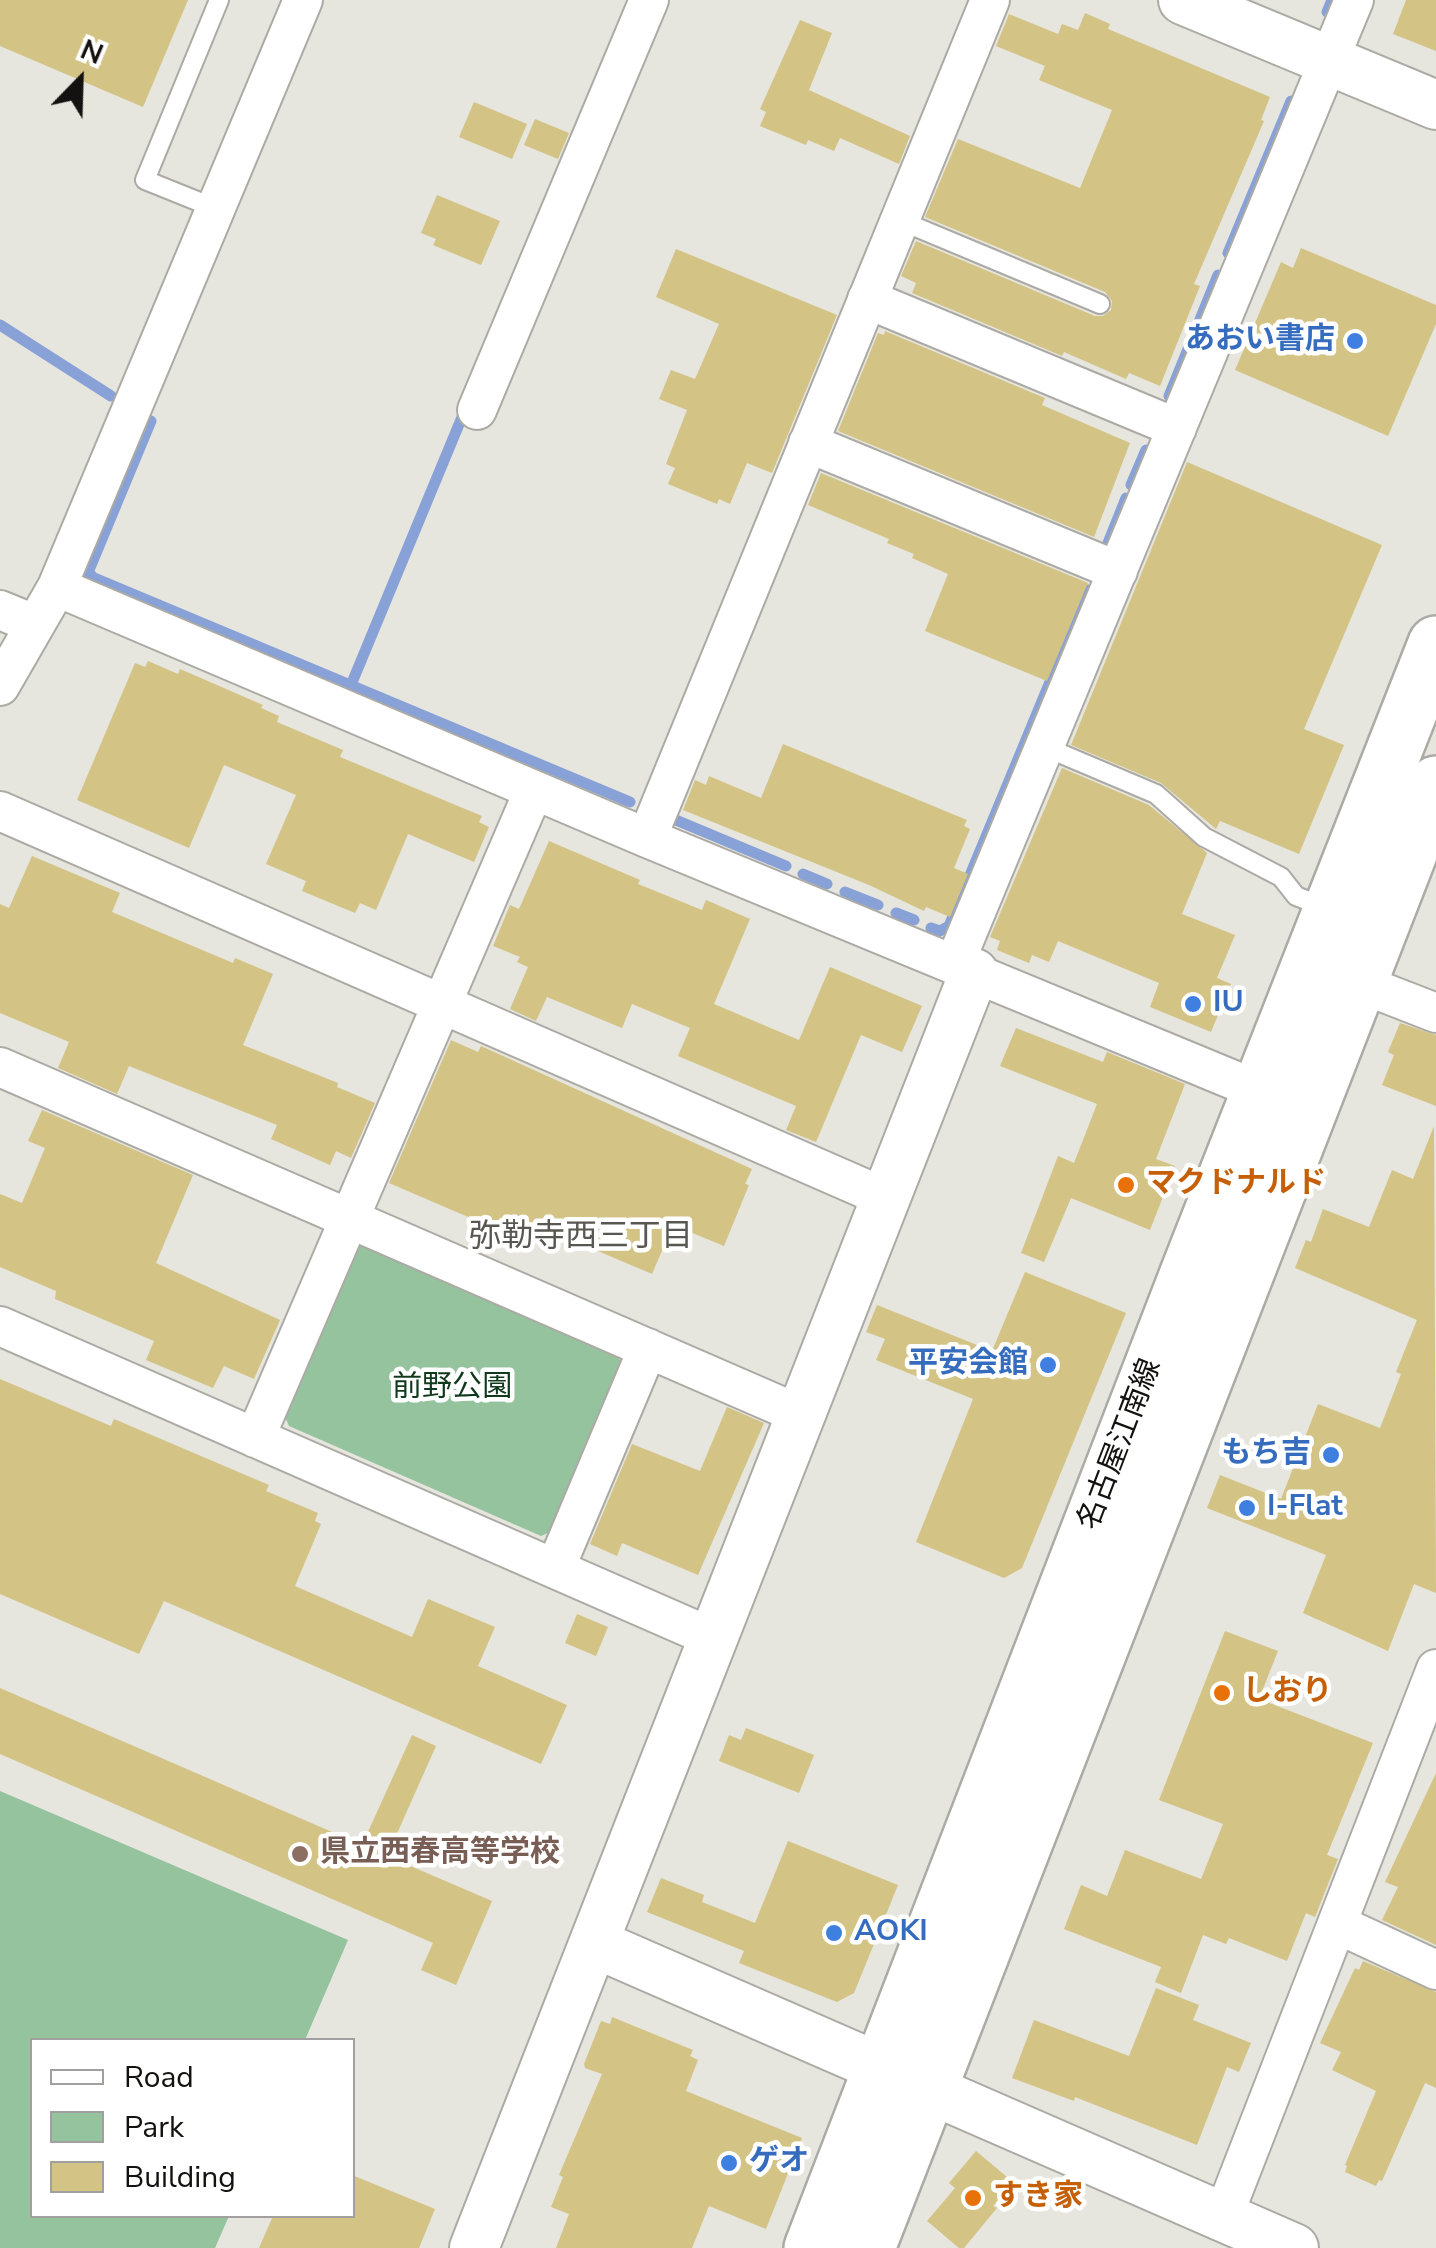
<!DOCTYPE html>
<meta charset="utf-8">
<style>
body{margin:0}
#map{position:relative;width:1436px;height:2248px;overflow:hidden;background:#e6e5de;font-family:"Nunito Sans",sans-serif}
canvas{display:block}
.legend{position:absolute;left:30px;top:2038px;width:325px;height:180px;box-sizing:border-box;background:#fff;border:2px solid #a1a09f;margin:0;padding:12px 18px;list-style:none;font-size:30px;color:#131210}
.legend li{display:flex;align-items:center;gap:20px;height:50px}
.legend b{width:50px;border:2px solid #a1a09f}
.north{position:absolute;left:30px;top:30px;width:100px;height:100px;-webkit-text-stroke:8px #fff;paint-order:stroke;rotate:23deg;font-size:28px;font-weight:700;line-height:40px;text-align:center;color:#131210}
.north::after{content:'';display:block;margin:auto;width:35px;height:45px;background:#131210;clip-path:polygon(50% 0,100% 100%,50% 72%,0 100%)}
</style>
<div id="map">
<canvas width="1436" height="2248"></canvas>
<ul class="legend">
<li><b style="height:12px;background:#fff"></b>Road</li>
<li><b style="height:28px;background:#95c39e"></b>Park</li>
<li><b style="height:28px;background:#d3c385"></b>Building</li>
</ul>
<div class="north">N</div>
</div>
<script>
const context = document.querySelector('canvas').getContext('2d');
context.lineJoin = 'round';
function fill(path, color) { context.fillStyle = color; context.fill(path, 'evenodd'); }
const shape = rows => new Path2D(rows.map(r => 'M' + r).join(''));
function stroke(path, color, width, dash) { context.strokeStyle = color; context.lineWidth = width; context.lineCap = dash ? 'butt' : 'round'; context.setLineDash(dash || []); context.stroke(path); }
function write(font, color, halo, rows, align = 'center') {
  context.font = font + ' "Nunito Sans","Noto Sans JP",sans-serif'; context.lineWidth = 9; context.setLineDash([]); context.textBaseline = 'middle'; context.strokeStyle = halo; context.fillStyle = color; for (const [text, x, y, turn = 0] of rows) {
    context.save(); context.translate(x, y); context.rotate((+turn || 0) * Math.PI / 180); context.textAlign = isNaN(turn) ? turn : align; if (halo) context.strokeText(text, 0, 0); context.fillText(text, 0, 0); context.restore();
  }
}
const green = shape([
 [367,1244,616,1351,624,1370,557,1529,541,1536,289,1426,283,1412,352,1248],
 [0,1791,348,1940,305,2040,32,2040,32,2216,229,2216,215,2248,0,2248]
]);
const stream = shape([
 [1327,12,1332,0],
 [1228,253,1291,101],
 [0,325,111,396],
 [1169,396,1218,275],
 [1131,485,1146,450],
 [1104,553,1126,498],
 [92,576,87,575,151,421],
 [88,583,92,577,630,802],
 [351,685,467,405],
 [671,818,786,866],
 [803,874,827,884],
 [845,892,878,905],
 [896,913,914,920],
 [931,928,940,931,949,926,1088,590]
]);
const building = shape([
 [0,0,188,0,143,107,0,46],
 [1406,0,1436,0,1436,51,1393,34],
 [1085,13,1110,24,1108,29,1270,97,1261,120,1264,121,1194,284,1200,286,1160,386,1129,373,1126,379,1064,352,1062,356,912,293,916,283,901,276,916,241,1095,316,1103,316,1111,310,1112,301,1105,292,925,217,958,139,1080,188,1112,110,1039,80,1045,66,996,46,1009,14,1058,34,1062,24,1078,30],
 [800,20,832,33,809,90,910,136,899,164,840,138,834,151,808,140,806,145,760,126,766,112,760,109],
 [474,102,527,124,512,159,459,137],
 [535,119,569,133,558,159,524,145],
 [437,195,500,221,481,265,433,245,436,239,421,233],
 [1301,248,1436,305,1436,324,1388,436,1235,370,1281,262,1293,268],
 [676,249,837,315,772,473,747,463,730,504,719,499,717,504,668,484,675,468,666,464,687,410,659,399,671,370,695,379,719,324,656,297],
 [885,331,1045,398,1042,405,1130,443,1094,537,838,431,878,333,884,335],
 [1187,462,1382,545,1304,729,1344,745,1299,854,1220,821,1216,829,1161,783,1071,745],
 [821,473,1088,583,1047,681,925,631,948,574,912,558,914,554,887,543,889,539,808,505],
 [148,661,178,674,180,669,263,705,261,708,279,716,277,722,343,750,340,757,482,816,479,822,489,827,474,862,408,834,376,910,360,903,355,913,302,891,306,881,266,864,296,795,224,765,189,848,77,800,135,663,145,667],
 [783,744,967,820,964,826,970,829,954,868,968,874,950,917,926,907,924,911,869,885,683,810,695,780,706,785,709,776,761,798],
 [1062,768,1149,805,1207,853,1182,914,1235,935,1217,978,1231,984,1211,1032,1150,1007,1159,983,1058,941,1049,962,1032,955,1029,963,997,950,1000,941,990,937],
 [549,841,640,880,638,884,702,910,706,900,750,919,714,1004,799,1040,830,967,922,1006,902,1052,861,1035,816,1142,786,1130,796,1106,678,1056,690,1028,632,1004,622,1028,547,997,536,1021,510,1009,528,967,517,962,520,957,493,946,510,905,519,909],
 [32,856,120,893,112,912,233,963,235,958,273,974,243,1045,338,1083,337,1087,375,1103,351,1158,336,1151,330,1165,271,1139,277,1125,129,1066,117,1094,58,1068,69,1042,0,1013,0,904,9,908],
 [1400,1023,1436,1035,1436,1106,1382,1085,1394,1055,1388,1052],
 [1016,1028,1103,1062,1107,1052,1185,1084,1156,1159,1175,1166,1150,1230,1071,1198,1044,1262,1021,1253,1058,1156,1074,1163,1097,1104,1000,1066],
 [451,1040,478,1052,481,1046,752,1169,745,1184,749,1185,724,1246,673,1225,652,1274,518,1217,510,1235,389,1183],
 [42,1110,193,1175,156,1263,280,1320,254,1379,224,1366,213,1388,146,1360,154,1341,55,1299,56,1291,0,1267,0,1194,22,1203,45,1148,28,1141],
 [1434,1126,1436,1593,1414,1584,1388,1651,1303,1613,1326,1555,1207,1508,1220,1475,1281,1499,1318,1404,1380,1428,1401,1374,1396,1372,1417,1320,1295,1268,1306,1240,1311,1242,1323,1209,1369,1227,1392,1170,1413,1179],
 [1025,1272,1126,1313,1022,1568,1004,1578,916,1542,973,1399,876,1360,885,1339,866,1332,877,1305,992,1351],
 [0,1379,111,1426,114,1419,269,1485,266,1491,318,1513,315,1521,321,1524,295,1586,412,1637,428,1599,495,1627,478,1666,567,1705,541,1764,164,1601,139,1654,0,1594],
 [727,1407,764,1423,698,1575,622,1543,617,1556,590,1544,632,1444,700,1471],
 [577,1614,608,1627,596,1656,565,1643],
 [1225,1631,1278,1651,1259,1699,1373,1743,1327,1855,1338,1859,1315,1917,1306,1913,1287,1961,1229,1938,1226,1944,1203,1935,1181,1993,1155,1982,1161,1967,1064,1929,1081,1885,1107,1896,1125,1850,1201,1879,1223,1824,1159,1800],
 [0,1688,362,1845,412,1735,436,1746,387,1856,492,1901,456,1985,421,1970,433,1943,0,1754],
 [746,1728,814,1755,799,1793,719,1761,729,1735,741,1740],
 [1436,1773,1436,1945,1382,1920,1398,1887,1385,1882],
 [788,1841,898,1885,854,1993,837,2002,739,1963,744,1951,647,1912,661,1878,704,1895,702,1902,755,1923],
 [1363,1961,1436,1992,1436,2088,1425,2083,1382,2181,1379,2180,1376,2186,1345,2172,1347,2166,1345,2165,1376,2091,1332,2070,1341,2052,1320,2043,1355,1968,1359,1970],
 [1156,1988,1199,2005,1193,2020,1251,2043,1239,2072,1227,2067,1197,2145,1075,2097,1074,2101,1012,2078,1034,2020,1129,2056],
 [612,2017,693,2050,690,2056,698,2060,686,2091,802,2138,766,2229,709,2206,692,2248,556,2248,569,2214,551,2207,563,2177,559,2175,602,2074,585,2068,584,2064,601,2021,610,2024],
 [976,2151,1013,2182,993,2206,997,2208,964,2248,959,2248,927,2221,955,2188,949,2183],
 [352,2175,435,2209,419,2248,259,2248,273,2216,352,2216]
]);
const service = shape([
 [217,209,145,180,219,0],
 [899,220,1100,304],
 [1045,747,1156,794,1204,837,1281,877,1296,896,1326,908]
]);
const minor = shape([
 [867,299,1177,428],
 [477,410,649,0],
 [808,443,1118,571],
 [57,587,647,838,1260,1091],
 [0,610,34,624],
 [0,686,57,587,303,0],
 [0,811,886,1198],
 [647,838,990,0],
 [954,965,1354,0],
 [1359,983,1436,1013],
 [0,1067,801,1415],
 [0,1326,713,1638],
 [255,1438,534,790],
 [555,1569,648,1348],
 [1337,1924,1436,1970],
 [1223,2217,1436,1669]
]);
const tertiary = shape([
 [1183,0,1436,105],
 [594,1943,1294,2248],
 [474,2248,974,973]
]);
const primary = shape([
 [812,2248,1189,1271,1436,644],
 [867,2248,1436,784]
]);
const markers = [
 [1355,341,10,"#3f7fe0"],
 [1193,1004,10,"#3f7fe0"],
 [1126,1185,10,"#e8710a"],
 [1048,1365,10,"#3f7fe0"],
 [1331,1455,10,"#3f7fe0"],
 [1247,1508,10,"#3f7fe0"],
 [1222,1693,10,"#e8710a"],
 [300,1854,10,"#8d6e63"],
 [834,1933,10,"#3f7fe0"],
 [729,2163,10,"#3f7fe0"],
 [973,2198,10,"#e8710a"]
];
const shopNames = [
 ["あおい書店",1335,341,"right"],
 ["IU",1213,1004],
 ["平安会館",1028,1365,"right"],
 ["もち吉",1311,1455,"right"],
 ["I-Flat",1267,1508],
 ["AOKI",854,1933],
 ["ゲオ",749,2163]
];
const foodNames = [
 ["マクドナルド",1146,1185],
 ["しおり",1242,1693],
 ["すき家",993,2198]
];
const parkNames = [
 ["前野公園",452,1389]
];
const streetNames = [
 ["名古屋江南線",1121,1445,-69]
];
const educationNames = [
 ["県立西春高等学校",320,1854]
];
const neighbourhoodNames = [
 ["弥勒寺西三丁目",581,1238]
];
fill(green, '#95c39e');
stroke(stream, '#88a1d6', 11);
fill(building, '#d3c385');
stroke(service, '#acaaa4', 22);
stroke(minor, '#acaaa4', 42);
stroke(tertiary, '#acaaa4', 52);
stroke(primary, '#acaaa4', 60);
stroke(service, '#fff', 18);
stroke(minor, '#fff', 38);
stroke(tertiary, '#fff', 48);
stroke(primary, '#fff', 55);
for (const [x, y, r, color] of markers) { const dot = new Path2D(); dot.arc(x, y, r, 0, 2 * Math.PI); context.fillStyle = color; context.fill(dot); stroke(dot, '#fff', 4); }
write('bold 30px', '#366cbe', '#fff', shopNames, 'left');
write('bold 30px', '#c56008', '#fff', foodNames, 'left');
write('30px', '#10391d', '#fff', parkNames);
write('30px', '#131210', '#fff', streetNames);
write('bold 30px', '#785e54', '#fff', educationNames, 'left');
write('32px', '#585751', '#fff', neighbourhoodNames);
</script>
